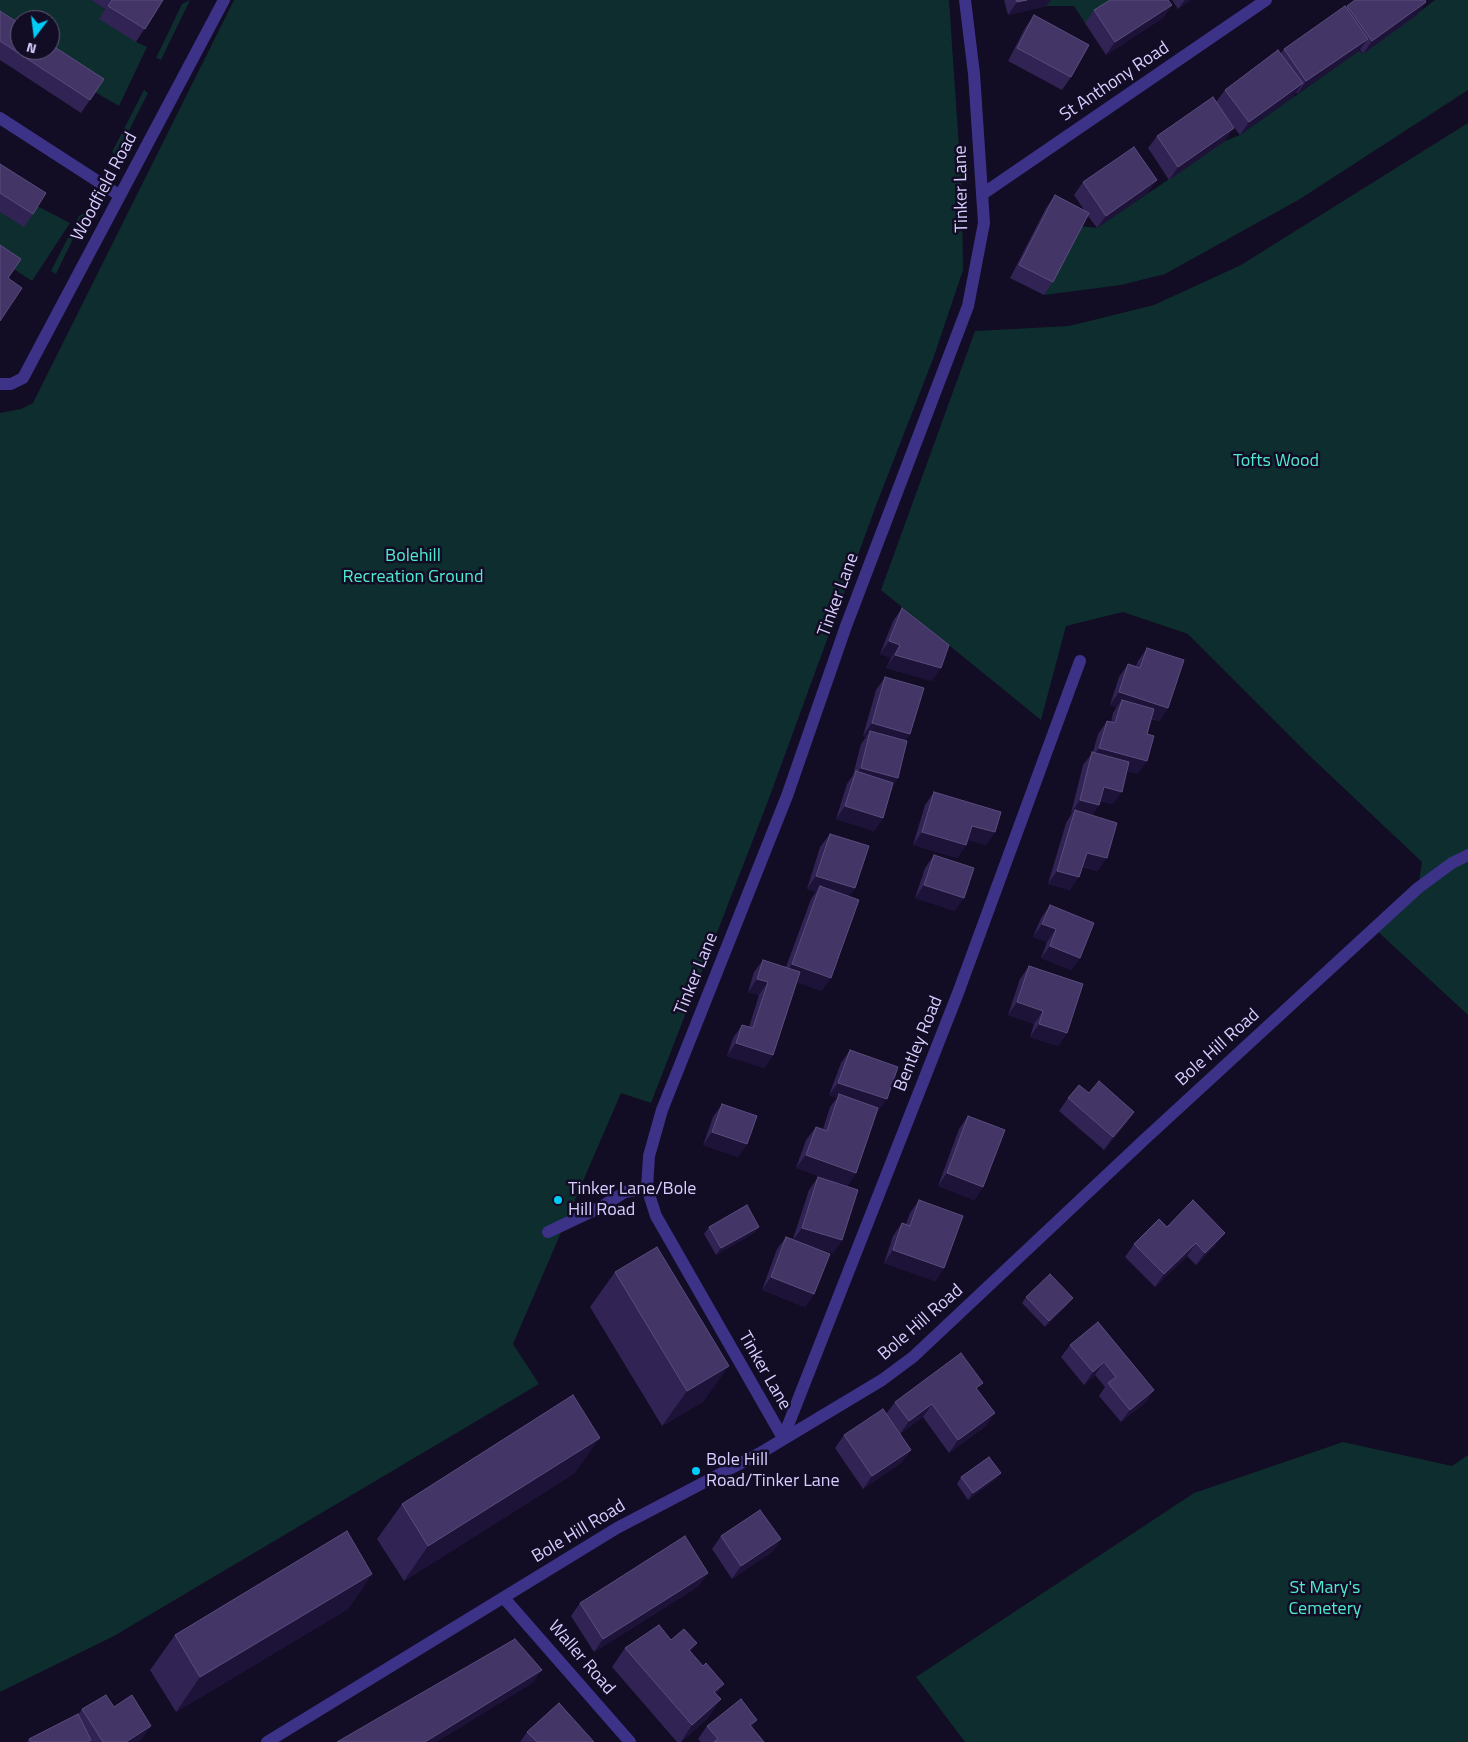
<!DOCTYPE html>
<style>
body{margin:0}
#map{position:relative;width:1468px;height:1742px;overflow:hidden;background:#120c24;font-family:"Titillium Web",sans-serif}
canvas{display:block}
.north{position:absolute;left:10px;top:10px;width:50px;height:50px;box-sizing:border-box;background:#120c24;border:1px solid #615a7c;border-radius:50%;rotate:195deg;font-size:14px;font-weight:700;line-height:20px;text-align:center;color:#d8ceff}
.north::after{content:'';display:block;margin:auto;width:18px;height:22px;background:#00ccf9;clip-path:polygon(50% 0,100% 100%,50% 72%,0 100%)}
</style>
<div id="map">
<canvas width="1468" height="1742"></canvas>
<div class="north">N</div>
</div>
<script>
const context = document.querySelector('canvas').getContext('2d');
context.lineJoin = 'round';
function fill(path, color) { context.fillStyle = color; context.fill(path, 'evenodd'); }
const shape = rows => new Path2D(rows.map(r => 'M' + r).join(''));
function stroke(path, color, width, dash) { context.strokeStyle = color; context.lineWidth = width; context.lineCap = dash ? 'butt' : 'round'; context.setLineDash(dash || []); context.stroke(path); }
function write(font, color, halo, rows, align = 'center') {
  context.font = font + ' "Titillium Web",sans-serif'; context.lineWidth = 5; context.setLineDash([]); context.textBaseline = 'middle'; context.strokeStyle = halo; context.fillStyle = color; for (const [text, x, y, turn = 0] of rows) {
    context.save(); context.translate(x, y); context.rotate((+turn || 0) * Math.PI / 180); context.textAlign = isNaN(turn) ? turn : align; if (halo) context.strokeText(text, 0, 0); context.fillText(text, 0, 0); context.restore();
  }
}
const green = shape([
 [0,0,91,0,105,9,136,42,147,47,119,106,95,92,50,50,50,20,20,20,20,43,0,30],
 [190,0,161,60,156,58,182,4],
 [234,0,949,0,962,192,963,270,933,359,877,503,768,801,651,1103,621,1093,513,1344,539,1384,114,1636,0,1692,0,413,21,409,33,403],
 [1045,0,1121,0,1085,23,1074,6,1046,6],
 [1435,0,1468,0,1468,90,1300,199,1165,274,1121,285,1044,295,1080,226,1097,228,1225,141,1240,135,1359,51,1363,54],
 [144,90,148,93,116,156,112,152],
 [1468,123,1468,1015,1375,929,1418,888,1422,862,1313,759,1188,634,1123,612,1066,626,1041,720,881,590,975,331,1069,326,1154,305,1241,265],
 [37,206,70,223,32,281,0,260,0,212],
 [86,212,56,274,51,271,79,216],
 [1343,1442,1452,1466,1468,1455,1468,1742,965,1742,916,1677,1194,1493]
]);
const minor = shape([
 [0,118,119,195],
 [984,193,1266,0],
 [0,384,11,384,23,378,224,0],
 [548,1232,601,1207,625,1192,647,1188],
 [783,1438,656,1216,647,1188,649,1156,662,1110,787,796,846,626,968,306,984,223,974,74,965,0],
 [783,1438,958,993,1080,661],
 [504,1598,630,1742],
 [267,1742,617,1528,762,1452,882,1380,913,1357,1145,1139,1418,888,1452,863,1468,855]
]);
const wall = shape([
 [91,0,163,0,136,42,99,19,105,9],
 [1004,0,1051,0,1046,6,1008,15],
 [1172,0,1191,0,1178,9],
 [1426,2,1417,15,1363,54,1360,50,1359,51,1297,94,1296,92,1294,96,1240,135,1226,117,1225,141,1169,180,1148,148,1157,136,1216,102,1225,90,1281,53,1284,49,1346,7,1347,6],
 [1172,5,1163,18,1106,55,1085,23,1094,10],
 [0,11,90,100,81,113,0,60],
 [1034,15,1071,77,1062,90,1008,61,1025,28],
 [0,164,33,214,24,227,0,212],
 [1083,182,1148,193,1097,228,1088,216,1053,282,1044,295,1010,278,1046,208,1055,195,1084,210,1074,195],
 [902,608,932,681,886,668,891,658,880,654,893,621],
 [1147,648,1168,708,1159,721,1151,719,1138,774,1127,771,1113,804,1100,801,1099,805,1092,815,1098,871,1082,867,1070,890,1048,884,1066,823,1072,813,1071,813,1083,765,1093,752,1098,734,1107,721,1111,722,1113,713,1117,707,1110,705,1119,677,1128,664,1136,666,1138,661],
 [885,677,910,734,906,740,898,778,893,785,883,818,874,831,836,819,847,784,853,775,861,744,866,737,863,736,876,690],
 [934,792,995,832,986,845,968,840,966,845,957,858,913,845,925,805],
 [830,834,855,888,849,896,822,991,797,982,773,1055,764,1068,727,1056,733,1038,742,1025,749,1027,759,995,748,992,754,972,763,960,786,967,811,899,816,892,807,889,820,847],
 [934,855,955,911,915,898,925,868],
 [1050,905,1080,958,1071,970,1041,958,1047,942,1033,937,1041,918],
 [1029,966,1067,1033,1058,1046,1030,1037,1034,1024,1008,1015,1020,979],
 [850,1050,878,1112,877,1112,856,1173,847,1186,796,1168,806,1140,816,1127,823,1129,830,1107,837,1098,829,1095,841,1063],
 [1089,1093,1134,1112,1125,1125,1104,1150,1059,1111,1068,1098],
 [722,1104,747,1144,738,1157,703,1145,713,1117],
 [968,1116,983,1187,974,1200,938,1186,959,1129],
 [818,1177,842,1240,833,1253,808,1245,814,1294,805,1307,762,1290,777,1249,786,1237,793,1239,809,1190],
 [919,1200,944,1268,935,1281,884,1263,893,1236,902,1223,906,1224,910,1213],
 [709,1227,759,1227,754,1233,716,1255,704,1234],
 [1167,1227,1216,1245,1196,1265,1187,1256,1155,1287,1125,1257,1134,1244],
 [615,1272,704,1401,662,1426,590,1307],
 [1026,1297,1068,1304,1045,1327,1022,1303],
 [1070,1345,1154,1390,1145,1403,1121,1422,1099,1396,1105,1387,1095,1375,1084,1385,1061,1357],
 [978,1390,986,1426,949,1453,923,1417,900,1434,893,1423,911,1450,901,1463,863,1489,835,1448,844,1435,886,1414,895,1402],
 [575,1473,404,1581,377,1539,402,1504],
 [1001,1473,996,1479,968,1500,957,1484,961,1477],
 [721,1536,781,1539,772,1552,732,1579,712,1549],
 [372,1574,348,1609,176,1712,150,1670,175,1635],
 [699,1586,594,1652,571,1616,580,1603],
 [671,1640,697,1643,690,1652,717,1694,708,1718,681,1742,677,1742,612,1667,625,1648],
 [114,1707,142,1739,138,1742,27,1742,29,1739,78,1715,82,1709],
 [757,1720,752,1727,764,1742,701,1742,698,1739,707,1726],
 [527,1732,594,1742,520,1742]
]);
const shadedWall = shape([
 [1027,0,1051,0,1046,6,1008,15,1017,2],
 [1185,0,1191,0,1178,9],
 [1426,2,1417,15,1363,54,1372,41],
 [1172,5,1163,18,1106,55,1115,42],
 [1368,39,1359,51,1297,94,1306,81],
 [1303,83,1294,96,1240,135,1249,122],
 [1234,128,1225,141,1169,180,1178,167],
 [1157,180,1148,193,1097,228,1106,216],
 [889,641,900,645,891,658,880,654],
 [895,655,941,668,932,681,886,668],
 [1119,692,1168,708,1159,721,1120,708,1122,700,1117,707,1110,705],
 [872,723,910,734,901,747,870,731,866,737,863,736],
 [1099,748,1147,761,1138,774,1090,760],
 [861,768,898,778,889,791,854,777],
 [1104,787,1122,792,1113,804,1095,800],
 [1080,800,1099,805,1090,818,1075,810,1072,813,1071,813],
 [845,806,883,818,874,831,836,819],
 [972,826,995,832,986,845,963,839],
 [922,832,966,845,957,858,913,845],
 [1087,853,1107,858,1098,871,1078,865],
 [1057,871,1079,877,1070,890,1048,884],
 [816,876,855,888,846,901,820,886,816,892,807,889],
 [924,885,964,898,955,911,915,898],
 [1042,924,1056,929,1047,942,1033,937],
 [1050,946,1080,958,1071,970,1041,958],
 [792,964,831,978,822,991,783,977],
 [757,979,768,982,759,995,748,992],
 [1017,1002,1043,1011,1034,1024,1008,1015],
 [1039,1024,1067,1033,1058,1046,1030,1037],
 [736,1043,773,1055,764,1068,727,1056],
 [838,1083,887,1099,878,1112,838,1099,839,1094,837,1098,829,1095],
 [1134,1112,1125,1125,1104,1150,1113,1137],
 [712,1132,747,1144,738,1157,703,1145],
 [806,1155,856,1173,847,1186,796,1168],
 [947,1173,983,1187,974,1200,938,1186],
 [759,1227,754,1233,716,1255,721,1248],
 [802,1228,842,1240,833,1253,793,1240],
 [1225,1233,1216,1245,1196,1265,1205,1253],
 [1196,1243,1187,1256,1155,1287,1164,1274],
 [893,1250,944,1268,935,1281,884,1263],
 [771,1277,814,1294,805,1307,762,1290],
 [1073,1298,1068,1304,1045,1327,1049,1321],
 [1104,1362,1095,1375,1084,1385,1093,1372],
 [729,1366,704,1401,662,1426,687,1391],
 [1154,1390,1145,1403,1121,1422,1130,1410],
 [932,1404,923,1417,900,1434,909,1421],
 [995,1413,986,1426,949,1453,958,1440],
 [600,1438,575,1473,404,1581,428,1546],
 [911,1450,901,1463,863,1489,872,1476],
 [1001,1473,996,1479,968,1500,973,1493],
 [781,1539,772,1552,732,1579,741,1566],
 [708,1573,699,1586,594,1652,603,1639],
 [372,1574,348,1609,176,1712,200,1677],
 [697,1643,683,1662,689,1650],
 [542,1670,533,1683,437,1742,425,1742],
 [724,1684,711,1703,714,1692],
 [721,1699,708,1718,681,1742,692,1725],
 [757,1720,748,1733,750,1725],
 [151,1726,142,1739,138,1742,126,1742]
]);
const building = shape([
 [112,0,163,0,145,29,108,6,112,0],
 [1016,0,1027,0,1017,2,1016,0],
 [1110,0,1168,0,1172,5,1115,42,1094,10,1110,0],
 [1355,0,1425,0,1426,2,1372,41,1347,6,1355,0],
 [1345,6,1368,39,1306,81,1284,49,1345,6],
 [0,11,20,24,20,50,50,50,50,44,104,79,90,100,0,41,0,11],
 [1034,15,1089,45,1071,77,1017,48,1034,15],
 [1278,50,1303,83,1249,122,1225,90,1278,50],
 [1213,97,1234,128,1178,167,1157,136,1213,97],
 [1134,147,1157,180,1106,216,1083,182,1134,147],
 [0,164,46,193,33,214,0,193,0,164],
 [1055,195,1089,213,1053,282,1019,265,1055,195],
 [0,245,21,259,8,278,22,288,0,321,0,245],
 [902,608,949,645,941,668,895,655,900,645,889,641,902,608],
 [1147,648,1184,660,1168,708,1119,692,1128,664,1140,668,1147,648],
 [885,677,924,688,910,734,872,723,885,677],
 [1122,700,1154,709,1147,734,1154,736,1147,761,1099,748,1107,721,1115,723,1122,700],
 [870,731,907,741,898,778,861,768,870,731],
 [1092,752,1129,762,1122,792,1104,787,1099,805,1080,800,1092,752],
 [856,771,893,783,883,818,845,806,856,771],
 [934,792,1001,812,995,832,972,826,966,845,922,832,934,792],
 [1075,810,1117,823,1107,858,1087,853,1079,877,1057,871,1075,810],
 [830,834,869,846,855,888,816,876,830,834],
 [934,855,974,868,964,898,924,885,934,855],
 [820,886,859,900,831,978,792,964,820,886],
 [1050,905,1094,923,1080,958,1050,946,1056,929,1042,924,1050,905],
 [763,960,800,972,773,1055,736,1043,742,1025,753,1028,768,982,757,979,763,960],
 [1029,966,1083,984,1067,1033,1039,1024,1043,1011,1017,1002,1029,966],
 [850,1050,898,1067,887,1099,838,1083,850,1050],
 [1099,1081,1134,1112,1113,1137,1068,1098,1079,1085,1089,1093,1099,1081],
 [839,1094,878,1108,856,1173,806,1155,816,1127,827,1131,839,1094],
 [722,1104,757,1116,747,1144,712,1132,722,1104],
 [968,1116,1005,1130,983,1187,947,1173,968,1116],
 [818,1177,858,1190,842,1240,802,1228,818,1177],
 [919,1200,963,1216,944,1268,893,1250,902,1223,910,1226,919,1200],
 [1193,1200,1225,1233,1205,1253,1196,1243,1164,1274,1134,1244,1159,1219,1167,1227,1193,1200],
 [747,1205,759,1227,721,1248,709,1227,747,1205],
 [786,1237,830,1254,814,1294,771,1277,786,1237],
 [657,1247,729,1366,687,1391,615,1272,657,1247],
 [1050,1274,1073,1298,1049,1321,1026,1297,1050,1274],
 [1098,1322,1154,1390,1130,1410,1108,1383,1116,1377,1104,1362,1093,1372,1070,1345,1098,1322],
 [961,1353,983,1383,976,1388,995,1413,958,1440,932,1404,909,1421,895,1402,961,1353],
 [573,1395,600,1438,428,1546,402,1504,573,1395],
 [883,1409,911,1450,872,1476,844,1435,883,1409],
 [989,1457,1001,1473,973,1493,961,1477,989,1457],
 [760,1510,781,1539,741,1566,721,1536,760,1510],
 [347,1531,372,1574,200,1677,175,1635,347,1531],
 [685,1536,708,1573,603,1639,580,1603,685,1536],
 [659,1625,671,1640,684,1629,697,1643,689,1650,703,1666,706,1663,724,1684,714,1692,721,1699,692,1725,625,1648,659,1625],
 [515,1639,542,1670,425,1742,337,1742,515,1639],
 [106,1695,114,1707,132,1695,151,1726,126,1742,103,1742,82,1709,106,1695],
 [741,1699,757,1720,750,1725,764,1742,714,1742,718,1739,707,1726,741,1699],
 [559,1703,594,1742,537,1742,527,1732,559,1703],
 [78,1714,91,1740,87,1742,31,1742,29,1739,78,1714]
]);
const markers = [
 [558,1200,5,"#00ccf9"],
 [696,1471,5,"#00ccf9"]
];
const streetNames = [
 ["St Anthony Road",1115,82,-34],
 ["Woodfield Road",105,187,-62],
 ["Tinker Lane",962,189,-91],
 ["Tinker Lane",839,595,-70],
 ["Tinker Lane",697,974,-68],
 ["Bentley Road",919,1044,-68],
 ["Bole Hill Road",1218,1048,-42],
 ["Bole Hill Road",921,1323,-41],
 ["Tinker Lane",764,1371,60],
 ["Bole Hill Road",579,1532,-31],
 ["Waller Road",581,1658,49]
];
const parkNames = [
 ["Tofts Wood",1276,462],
 ["Bolehill",413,557],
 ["Recreation Ground",413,578],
 ["St Mary's",1325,1589],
 ["Cemetery",1325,1610]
];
const poiNames = [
 ["Tinker Lane/Bole",568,1190],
 ["Hill Road",568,1211],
 ["Bole Hill",706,1461],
 ["Road/Tinker Lane",706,1482]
];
fill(green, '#0e2d2e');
stroke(minor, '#3c3287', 12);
fill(wall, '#312353');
fill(shadedWall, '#1d1238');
fill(building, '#433565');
stroke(building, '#5a4d7e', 1);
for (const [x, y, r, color] of markers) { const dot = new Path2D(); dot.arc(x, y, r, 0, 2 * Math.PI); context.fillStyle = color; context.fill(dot); stroke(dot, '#120c24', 2); }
write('18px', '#d8ceff', '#120c24', streetNames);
write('18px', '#4febd0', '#120c24', parkNames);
write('18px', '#d8ceff', '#120c24', poiNames, 'left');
</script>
